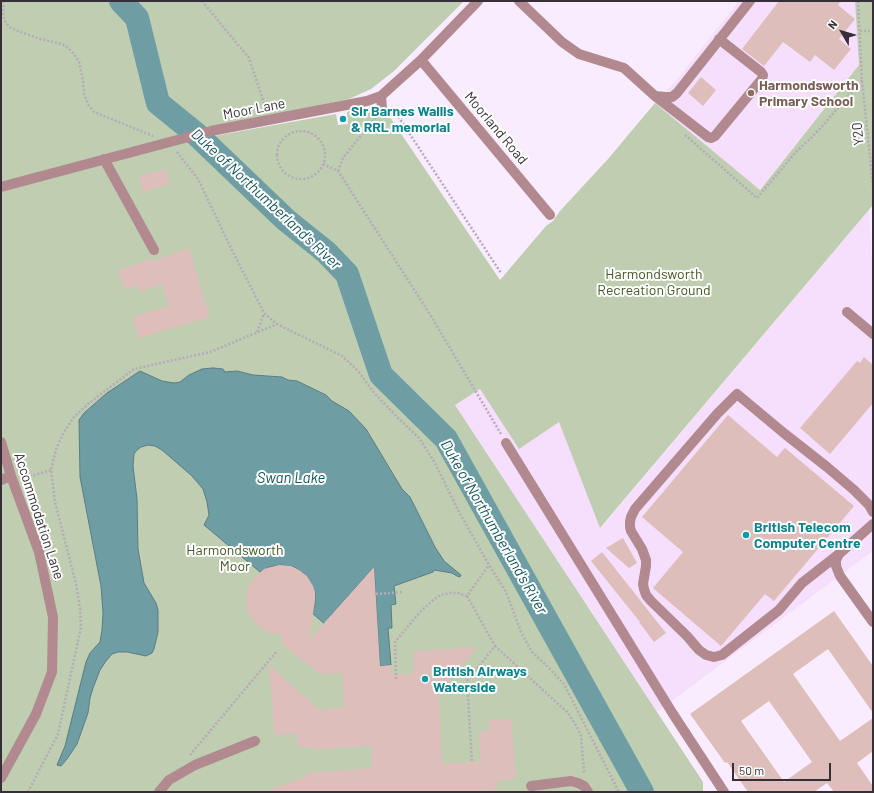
<!DOCTYPE html>
<style>
body{margin:0}
#map{position:relative;width:874px;height:793px;overflow:hidden;background:#faecff;font-family:Barlow,sans-serif}
canvas{display:block}
.frame{position:absolute;inset:0;border:2px solid #362f38;pointer-events:none}
.north{position:absolute;left:822px;top:12px;width:40px;height:40px;-webkit-text-stroke:3px #fefffe;paint-order:stroke;rotate:308deg;font-size:11px;font-weight:700;line-height:16px;text-align:center;color:#362f38}
.north::after{content:'';display:block;margin:auto;width:14px;height:18px;background:#362f38;clip-path:polygon(50% 0,100% 100%,50% 72%,0 100%)}
.scale{position:absolute;left:732px;top:763px;width:99px;height:18px;box-sizing:border-box;border:2px solid #362f38;border-top:0;padding-left:5px;font-size:12px;line-height:14px;white-space:nowrap;color:#362f38;-webkit-text-stroke:3px #fefffe;paint-order:stroke}
</style>
<div id="map">
<canvas width="874" height="793"></canvas>
<div class="frame"></div>
<div class="north">N</div>
<div class="scale">50 m</div>
</div>
<script>
const context = document.querySelector('canvas').getContext('2d');
context.lineJoin = 'round';
function fill(path, color) { context.fillStyle = color; context.fill(path, 'evenodd'); }
const shape = rows => new Path2D(rows.map(r => 'M' + r).join(''));
function stroke(path, color, width, dash) { context.strokeStyle = color; context.lineWidth = width; context.lineCap = dash ? 'butt' : 'round'; context.setLineDash(dash || []); context.stroke(path); }
function write(font, color, halo, rows, align = 'center') {
  context.font = font + ' Barlow,sans-serif'; context.lineWidth = 4; context.setLineDash([]); context.textBaseline = 'middle'; context.strokeStyle = halo; context.fillStyle = color; for (const [text, x, y, turn = 0] of rows) {
    context.save(); context.translate(x, y); context.rotate((+turn || 0) * Math.PI / 180); context.textAlign = isNaN(turn) ? turn : align; if (halo) context.strokeText(text, 0, 0); context.fillText(text, 0, 0); context.restore();
  }
}
const built = shape([
 [739,1,855,1,859,65,759,190,655,103,675,82],
 [869,210,873,278,873,551,657,712,455,405,480,389,559,422,601,528]
]);
const green = shape([
 [1,1,464,1,394,71,371,89,349,99,195,133,286,220,326,252,347,274,381,375,446,439,642,792,1,792],
 [855,1,873,1,873,205,600,528,559,422,519,449,480,389,455,405,703,782,703,792,648,792,449,437,434,419,388,371,354,271,338,253,272,196,208,137,336,114,338,125,348,124,347,112,379,105,385,110,500,280,546,226,553,221,560,211,608,159,655,103,760,190,859,65]
]);
const water = shape([
 [213,368,223,369,225,372,237,371,253,375,282,377,288,380,297,381,326,395,332,401,349,411,366,429,402,489,410,497,435,547,444,561,461,575,460,577,457,576,452,573,434,570,433,572,394,586,396,604,391,605,392,628,388,628,391,665,380,666,374,567,331,615,327,626,312,613,315,605,315,592,307,576,303,573,294,567,282,565,269,567,260,572,204,525,209,515,207,502,203,489,192,476,162,450,155,446,148,445,141,447,137,450,134,454,133,466,137,499,138,549,144,583,156,603,158,610,158,632,154,649,152,653,146,656,127,652,118,652,112,654,106,661,100,670,93,688,90,698,88,713,77,744,67,759,61,766,57,765,65,746,86,662,90,653,100,642,102,630,103,613,101,586,80,477,79,420,84,413,107,393,140,371,162,381,174,383,180,382,189,375,202,369,213,368]
]);
const river = shape([
 [121,1,137,18,158,103,195,133,286,220,326,252,347,274,381,375,446,439,642,792]
]);
const building = shape([
 [779,1,841,1,838,5,855,19,839,39,851,49,834,70,815,55,810,62,783,42,764,66,742,49],
 [701,77,716,90,703,106,688,93],
 [166,169,170,184,143,192,139,176],
 [189,248,209,317,139,338,132,317,169,306,162,284,139,292,137,285,124,290,118,270,151,259,152,261],
 [864,357,873,365,873,403,830,454,800,428,857,361,860,363],
 [728,415,777,457,785,448,854,506,774,601,765,594,721,646,653,588,683,552,642,517],
 [623,538,637,563,629,568,606,548],
 [602,552,666,633,654,642,639,622,640,622,591,561],
 [279,565,291,566,299,570,307,576,313,586,315,592,315,600,309,640,374,567,380,666,391,665,392,674,413,674,414,651,478,647,447,684,438,685,442,764,481,761,478,732,490,730,488,720,511,719,516,779,497,781,498,786,495,786,495,792,267,792,266,791,298,779,307,776,307,773,372,768,371,746,313,750,313,747,298,748,297,733,275,735,275,730,274,730,269,665,319,710,344,707,342,673,320,674,282,644,282,635,270,633,263,630,256,624,249,614,246,605,246,599,247,591,250,583,255,577,264,569],
 [834,611,873,666,873,713,828,649,793,674,840,741,873,718,873,751,857,763,873,786,873,792,834,792,827,783,814,792,748,792,727,762,725,763,690,714],
 [769,701,812,762,784,782,741,721]
]);
const path = shape([
 [4,1,3,14,4,19,6,23,11,28,18,31,40,39,62,44,68,48,74,54,79,62,83,80,84,94,89,106,94,112,153,136],
 [202,1,249,58,264,103,266,111],
 [858,1,862,80,873,186],
 [860,31,873,31],
 [394,110,501,273],
 '277 155a24 24 0 1 1 48 0a24 24 0 1 1-48 0Z',
 [685,135,757,198,796,152,818,131,862,80],
 [177,152,198,179,230,246,264,313,277,324,342,356,358,371,375,394,398,418,419,438,435,463,459,512,489,565,506,592,521,632,532,652,549,668,564,684,619,792],
 [323,164,338,171,431,316,501,434],
 [338,171,343,158,375,118],
 [257,332,261,322,264,313],
 [22,479,51,470],
 [376,594,403,592],
 [467,596,495,646,467,681,472,762],
 [495,646,568,713,577,727,581,736,584,773],
 [396,679,395,642,420,612,432,601,440,595,451,593,458,593,467,596,489,565],
 [190,755,277,651],
 [28,792,58,734,81,627,80,608,76,584,55,502,51,470,56,449,64,432,74,417,88,404,134,369,210,352,277,324]
]);
const minor = shape([
 [519,1,562,42,579,54,624,68,655,96,708,137,711,138,715,136,762,79,763,75,761,72,719,39],
 [421,60,550,215],
 [381,96,382,109],
 [655,96,665,97,672,97,677,93,750,1],
 [104,159,154,250],
 [1,187,211,131,367,101,381,96,421,60,478,1],
 [847,312,873,334],
 [1,442,11,476,39,552,53,617,52,672,36,714,1,778],
 [506,443,673,714,724,792],
 [1,480,11,476],
 [873,524,839,554,836,560,836,566,840,576,873,622],
 [839,554,802,583,779,610,722,655,714,657,706,655,699,650,687,636,651,601,646,595,644,589,643,584,646,566,646,560,642,549,631,531,630,527,630,522,631,517,635,509,717,414,737,394,785,434,827,467,854,490,869,505,873,512],
 [531,786,571,781,578,783,584,786,588,792],
 [159,792,169,780,195,765,255,741]
]);
const markers = [
 [751,93,4,"#8d6e63"],
 [343,119,4,"#0f9aa8"],
 [746,535,4,"#0f9aa8"],
 [425,679,4,"#0f9aa8"]
];
const educationNames = [
 ["Harmondsworth",759,85],
 ["Primary School",759,101]
];
const streetNames = [
 ["Moor Lane",254,109,-11],
 ["Moorland Road",496,128,50],
 ["Y20",858,134,-96],
 ["Accommodation Lane",39,516,72]
];
const cultureNames = [
 ["Sir Barnes Wallis",351,111],
 ["& RRL memorial",351,127],
 ["British Telecom",754,527],
 ["Computer Centre",754,543],
 ["British Airways",433,671],
 ["Waterside",433,687]
];
const parkNames = [
 ["Harmondsworth",654,274],
 ["Recreation Ground",654,290],
 ["Harmondsworth",235,550],
 ["Moor",235,566]
];
const waterNames = [
 ["Duke of Northumberland's River",266,199,43],
 ["Swan Lake",291,478],
 ["Duke of Northumberland's River",494,527,60]
];
fill(built, '#f5dffd');
fill(green, '#bfcdb0');
fill(water, '#6e9da4');
stroke(water, '#5d7c84', 1);
stroke(river, '#6e9da4', 24);
fill(building, '#debeba');
stroke(path, '#b6aaba', 2.5, [2, 2]);
stroke(minor, '#b1898f', 10);
for (const [x, y, r, color] of markers) { const dot = new Path2D(); dot.arc(x, y, r, 0, 2 * Math.PI); context.fillStyle = color; context.fill(dot); stroke(dot, '#fefffe', 1.5); }
write('bold 14px', '#785e54', '#fefffe', educationNames, 'left');
write('14px', '#362f38', '#fefffe', streetNames);
write('bold 14px', '#0d838f', '#fefffe', cultureNames, 'left');
write('14px', '#435925', '#fefffe', parkNames);
write('italic 15px', '#12555e', '#fefffe', waterNames);
</script>
